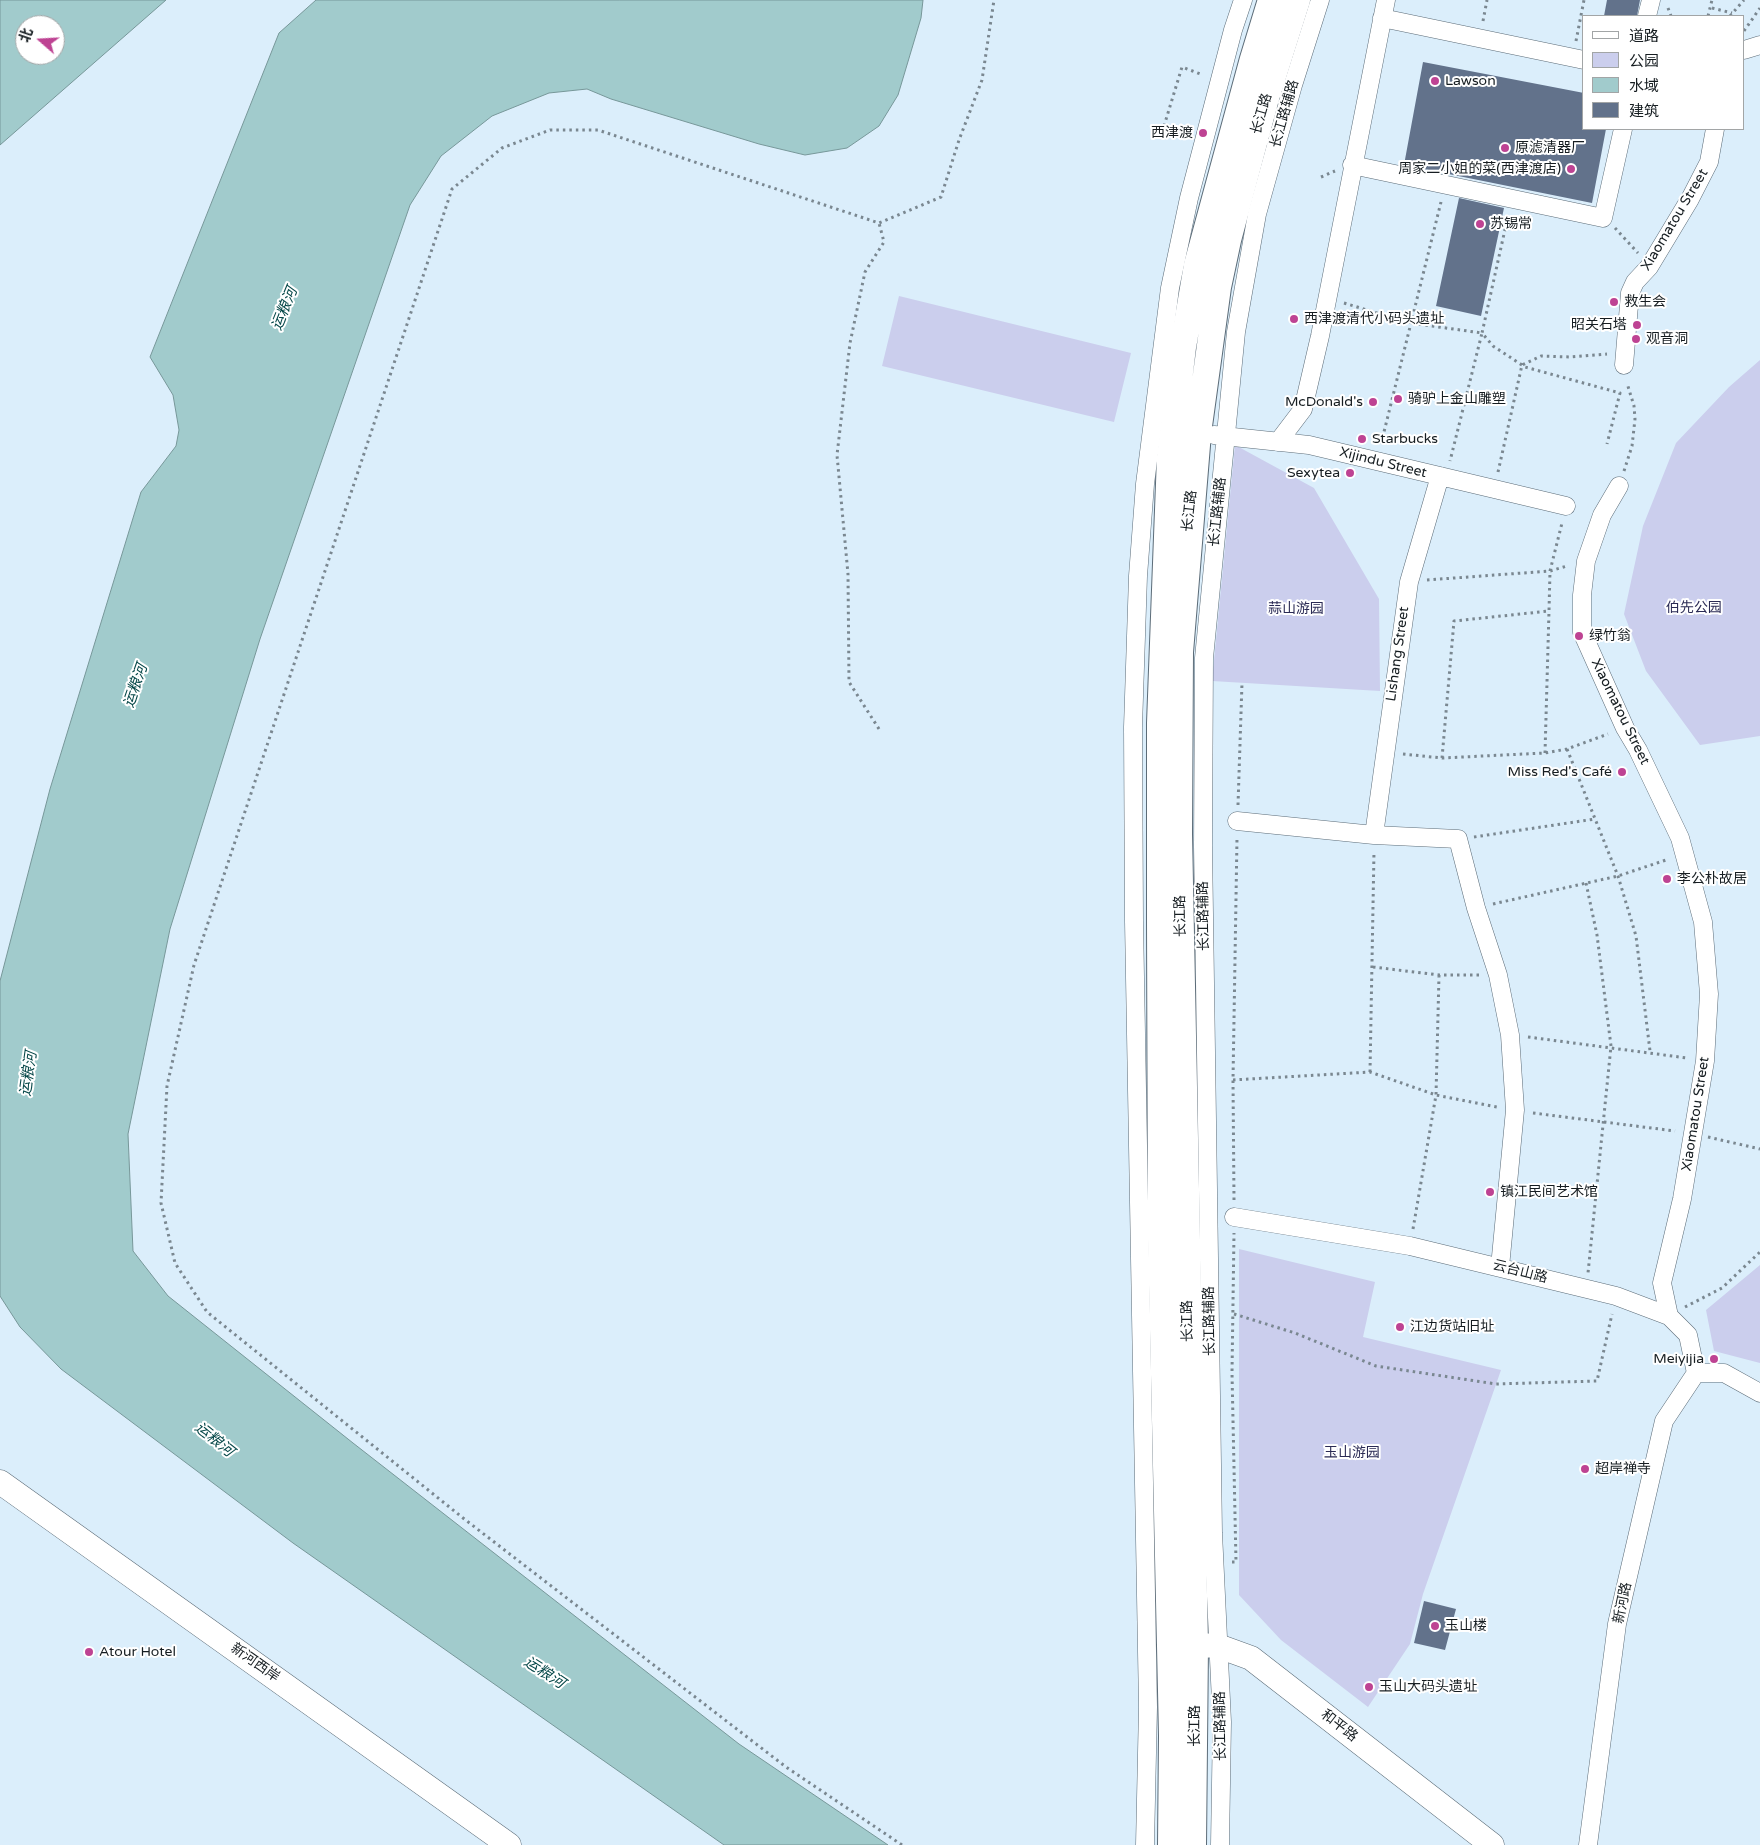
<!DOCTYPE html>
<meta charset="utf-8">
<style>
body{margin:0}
#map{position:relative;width:1760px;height:1845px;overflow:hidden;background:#dbeefb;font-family:"Varela Round","Noto Sans SC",sans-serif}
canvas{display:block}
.legend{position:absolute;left:1582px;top:15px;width:162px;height:115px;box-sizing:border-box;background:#fff;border:1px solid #a2a5a6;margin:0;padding:6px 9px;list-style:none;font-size:15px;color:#161d21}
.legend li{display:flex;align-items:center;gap:10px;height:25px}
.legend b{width:25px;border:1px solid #a2a5a6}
.north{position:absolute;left:15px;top:15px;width:50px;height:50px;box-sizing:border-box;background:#fff;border:1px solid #a2a5a6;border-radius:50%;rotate:289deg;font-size:14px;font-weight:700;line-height:20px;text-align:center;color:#161d21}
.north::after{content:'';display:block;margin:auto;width:18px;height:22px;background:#be4393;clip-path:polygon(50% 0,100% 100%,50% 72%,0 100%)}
</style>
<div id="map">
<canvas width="1760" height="1845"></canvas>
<ul class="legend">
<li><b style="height:6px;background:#fff"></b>道路</li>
<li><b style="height:14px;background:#cbceed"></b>公园</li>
<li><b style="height:14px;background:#a1cbcc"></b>水域</li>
<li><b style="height:14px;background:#62728b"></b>建筑</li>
</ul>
<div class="north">北</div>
</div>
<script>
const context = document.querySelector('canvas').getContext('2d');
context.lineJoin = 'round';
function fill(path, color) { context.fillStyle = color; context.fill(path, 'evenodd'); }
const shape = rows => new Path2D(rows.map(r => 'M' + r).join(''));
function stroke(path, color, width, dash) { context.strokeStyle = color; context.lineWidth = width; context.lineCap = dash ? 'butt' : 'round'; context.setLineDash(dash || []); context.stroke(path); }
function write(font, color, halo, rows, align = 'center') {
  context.font = font + ' "Varela Round","Noto Sans SC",sans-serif'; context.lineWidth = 4; context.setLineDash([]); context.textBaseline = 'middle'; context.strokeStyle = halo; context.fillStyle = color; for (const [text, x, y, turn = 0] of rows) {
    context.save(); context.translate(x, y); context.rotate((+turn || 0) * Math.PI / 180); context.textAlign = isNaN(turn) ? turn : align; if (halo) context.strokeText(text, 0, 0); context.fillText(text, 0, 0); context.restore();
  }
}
const green = shape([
 [899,296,1131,353,1114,422,882,366],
 [1760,360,1760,736,1700,745,1646,671,1624,614,1643,526,1676,443,1729,387],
 [1235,445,1314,488,1379,599,1380,691,1212,681],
 [1239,1249,1375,1282,1363,1337,1501,1370,1423,1594,1410,1644,1368,1707,1281,1640,1239,1595],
 [1760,1265,1760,1363,1714,1351,1706,1310]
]);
const water = shape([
 [0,0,166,0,0,145,0,0],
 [25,25,55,25,55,55,25,55,25,25],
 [316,0,923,0,921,18,898,95,879,126,847,148,805,155,759,144,611,99,587,89,549,93,492,116,441,156,410,205,260,639,170,929,128,1134,133,1251,168,1296,353,1443,739,1744,888,1845,724,1845,293,1543,61,1369,20,1327,0,1296,0,981,50,789,141,492,176,446,179,430,173,395,150,357,279,33,316,0]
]);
const building = shape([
 [1607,0,1640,0,1637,16,1604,16],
 [1423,62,1584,93,1584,129,1606,129,1592,203,1404,165],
 [1459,198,1504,208,1481,316,1436,306],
 [1424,1601,1456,1609,1445,1650,1414,1643]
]);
const path = shape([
 [1668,8,1671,16],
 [1712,8,1732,13],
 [1708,16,1712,0],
 [1730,16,1744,0],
 [1483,21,1487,0],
 [1744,31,1760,8],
 [1576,41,1584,0],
 [1164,126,1182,67,1203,75],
 [1321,177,1335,171],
 [1508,216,1482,333,1493,346,1525,367,1620,393,1607,444],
 [1615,228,1638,253],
 [1344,303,1410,323,1482,333,1450,461],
 [1381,444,1441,202],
 [1624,471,1632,446,1635,419,1634,406,1627,383],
 [1498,472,1522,365,1541,356,1570,357,1607,354],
 [1427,580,1550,571,1567,566],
 [879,729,849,682,848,574,837,455,850,343,865,272,884,242,879,223],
 [1567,749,1618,876,1636,936,1650,1051],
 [1545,753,1549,611],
 [1403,754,1442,758,1545,753,1567,749,1608,734],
 [1442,758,1454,621,1549,611,1550,571,1562,523],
 [1238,805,1242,683],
 [1474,837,1595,819],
 [1586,883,1597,935,1611,1046,1588,1273],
 [1493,904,1618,876,1669,859],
 [1373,967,1439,975,1480,975],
 [1528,1037,1687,1058],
 [1370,1072,1374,851],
 [1233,1080,1370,1072,1436,1095,1497,1107],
 [1533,1113,1675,1131],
 [1708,1137,1760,1149],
 [1234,1200,1233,1080,1237,838],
 [1413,1229,1436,1095,1439,975],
 [1685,1307,1722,1288,1760,1252],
 [1234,1314,1295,1333,1376,1366,1496,1384,1597,1381,1612,1314],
 [1232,1562,1236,1562,1232,1373,1234,1233],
 [902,1845,786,1767,463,1518,207,1312,175,1263,161,1203,167,1086,194,965,452,189,502,148,550,130,598,130,879,223,941,197,959,140,982,80,994,0]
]);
const street = shape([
 [1647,16,1651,0],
 [1382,18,1584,60],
 [1744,50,1760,45],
 [1352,165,1603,218,1623,129],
 [1624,365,1630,293,1635,282,1649,267,1690,199,1709,162,1715,129],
 [1214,435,1309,445,1566,506],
 [1278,442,1303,409,1320,336,1386,0],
 [1619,486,1602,515,1586,561,1582,595,1582,632,1625,728,1638,750,1680,838,1703,922,1709,994,1705,1061,1682,1199,1662,1283,1669,1316],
 [1237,821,1374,835,1458,839,1476,908,1498,975,1510,1035,1515,1110,1500,1267],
 [1374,835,1409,582,1440,476],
 [1234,1217,1410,1246,1616,1296,1669,1316,1688,1335,1696,1373],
 [1696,1373,1724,1373,1760,1393],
 [1145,1845,1148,1707,1134,921,1133,727,1138,576,1145,484,1170,288,1189,198,1233,30,1243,0],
 [1220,1845,1222,1722,1213,1533,1203,846,1204,658,1236,332,1257,214,1293,85,1320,0],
 [1588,1845,1617,1624,1664,1421,1696,1373]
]);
const secondary = shape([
 [0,1482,509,1845],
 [1175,1644,1218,1646,1251,1658,1492,1845]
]);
const primary = shape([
 [1171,1845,1172,1736,1161,1239,1160,921,1160,723,1170,457,1183,347,1197,265,1253,59,1271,0],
 [1193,1845,1195,1645,1179,834,1180,652,1198,433,1218,287,1228,240,1266,98,1297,0]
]);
const markers = [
 [1435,81,5,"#be4393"],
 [1203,133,5,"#be4393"],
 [1505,148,5,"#be4393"],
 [1571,169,5,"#be4393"],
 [1480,224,5,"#be4393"],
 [1614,302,5,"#be4393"],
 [1294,319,5,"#be4393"],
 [1637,325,5,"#be4393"],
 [1636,339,5,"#be4393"],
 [1398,399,5,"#be4393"],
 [1373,402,5,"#be4393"],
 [1362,439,5,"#be4393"],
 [1350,473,5,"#be4393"],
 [1579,636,5,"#be4393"],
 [1622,772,5,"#be4393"],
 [1667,879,5,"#be4393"],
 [1490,1192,5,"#be4393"],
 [1400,1327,5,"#be4393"],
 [1714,1359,5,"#be4393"],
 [1585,1469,5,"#be4393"],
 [1435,1626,5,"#be4393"],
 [89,1652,5,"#be4393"],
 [1369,1687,5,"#be4393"]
];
const poiNames = [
 ["Lawson",1445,81],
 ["西津渡",1193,133,"right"],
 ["原滤清器厂",1515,148],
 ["周家二小姐的菜(西津渡店)",1561,169,"right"],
 ["苏锡常",1490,224],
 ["救生会",1624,302],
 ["西津渡清代小码头遗址",1304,319],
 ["昭关石塔",1627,325,"right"],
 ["观音洞",1646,339],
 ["骑驴上金山雕塑",1408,399],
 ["McDonald's",1363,402,"right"],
 ["Starbucks",1372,439],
 ["Sexytea",1340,473,"right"],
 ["绿竹翁",1589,636],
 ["Miss Red's Café",1612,772,"right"],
 ["李公朴故居",1677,879],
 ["镇江民间艺术馆",1500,1192],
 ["江边货站旧址",1410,1327],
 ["Meiyijia",1704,1359,"right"],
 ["超岸禅寺",1595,1469],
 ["玉山楼",1445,1626],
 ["Atour Hotel",99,1652],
 ["玉山大码头遗址",1379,1687]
];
const streetNames = [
 ["长江路",1262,114,-74],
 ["长江路辅路",1285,114,-74],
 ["Xiaomatou Street",1675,220,-59],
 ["Xijindu Street",1383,463,14],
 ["长江路",1190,511,-84],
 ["长江路辅路",1218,512,-84],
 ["Lishang Street",1398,654,-82],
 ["Xiaomatou Street",1620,712,64],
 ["长江路",1181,916,-91],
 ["长江路辅路",1204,916,-91],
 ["Xiaomatou Street",1696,1114,-81],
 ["云台山路",1520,1272,14],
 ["长江路",1188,1321,-91],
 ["长江路辅路",1210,1321,-91],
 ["新河路",1623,1603,-78],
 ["新河西岸",255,1663,35],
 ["长江路",1195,1726,-90],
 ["长江路辅路",1221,1726,-91],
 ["和平路",1339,1726,38]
];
const parkNames = [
 ["伯先公园",1694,608],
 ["蒜山游园",1296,609],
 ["玉山游园",1352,1453]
];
const waterNames = [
 ["运粮河",285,309,-68],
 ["运粮河",136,686,-71],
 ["运粮河",29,1074,-82],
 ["运粮河",214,1440,39],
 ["运粮河",544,1673,33]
];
fill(green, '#cbceed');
fill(water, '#a1cbcc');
stroke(water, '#779799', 1);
fill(building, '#62728b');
stroke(street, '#5c6c78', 19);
stroke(secondary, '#5c6c78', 25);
stroke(primary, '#5c6c78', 28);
stroke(path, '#7a8790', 3, [2.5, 4]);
stroke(street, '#fff', 18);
stroke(secondary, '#fff', 24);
stroke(primary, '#fff', 26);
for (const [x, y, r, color] of markers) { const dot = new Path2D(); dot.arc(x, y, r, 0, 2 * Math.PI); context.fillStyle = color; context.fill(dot); stroke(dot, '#fff', 2); }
write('14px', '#161d21', '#fff', poiNames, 'left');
write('14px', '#161d21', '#fff', streetNames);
write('14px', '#2a2a54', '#fff', parkNames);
write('italic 15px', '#054748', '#fff', waterNames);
</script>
